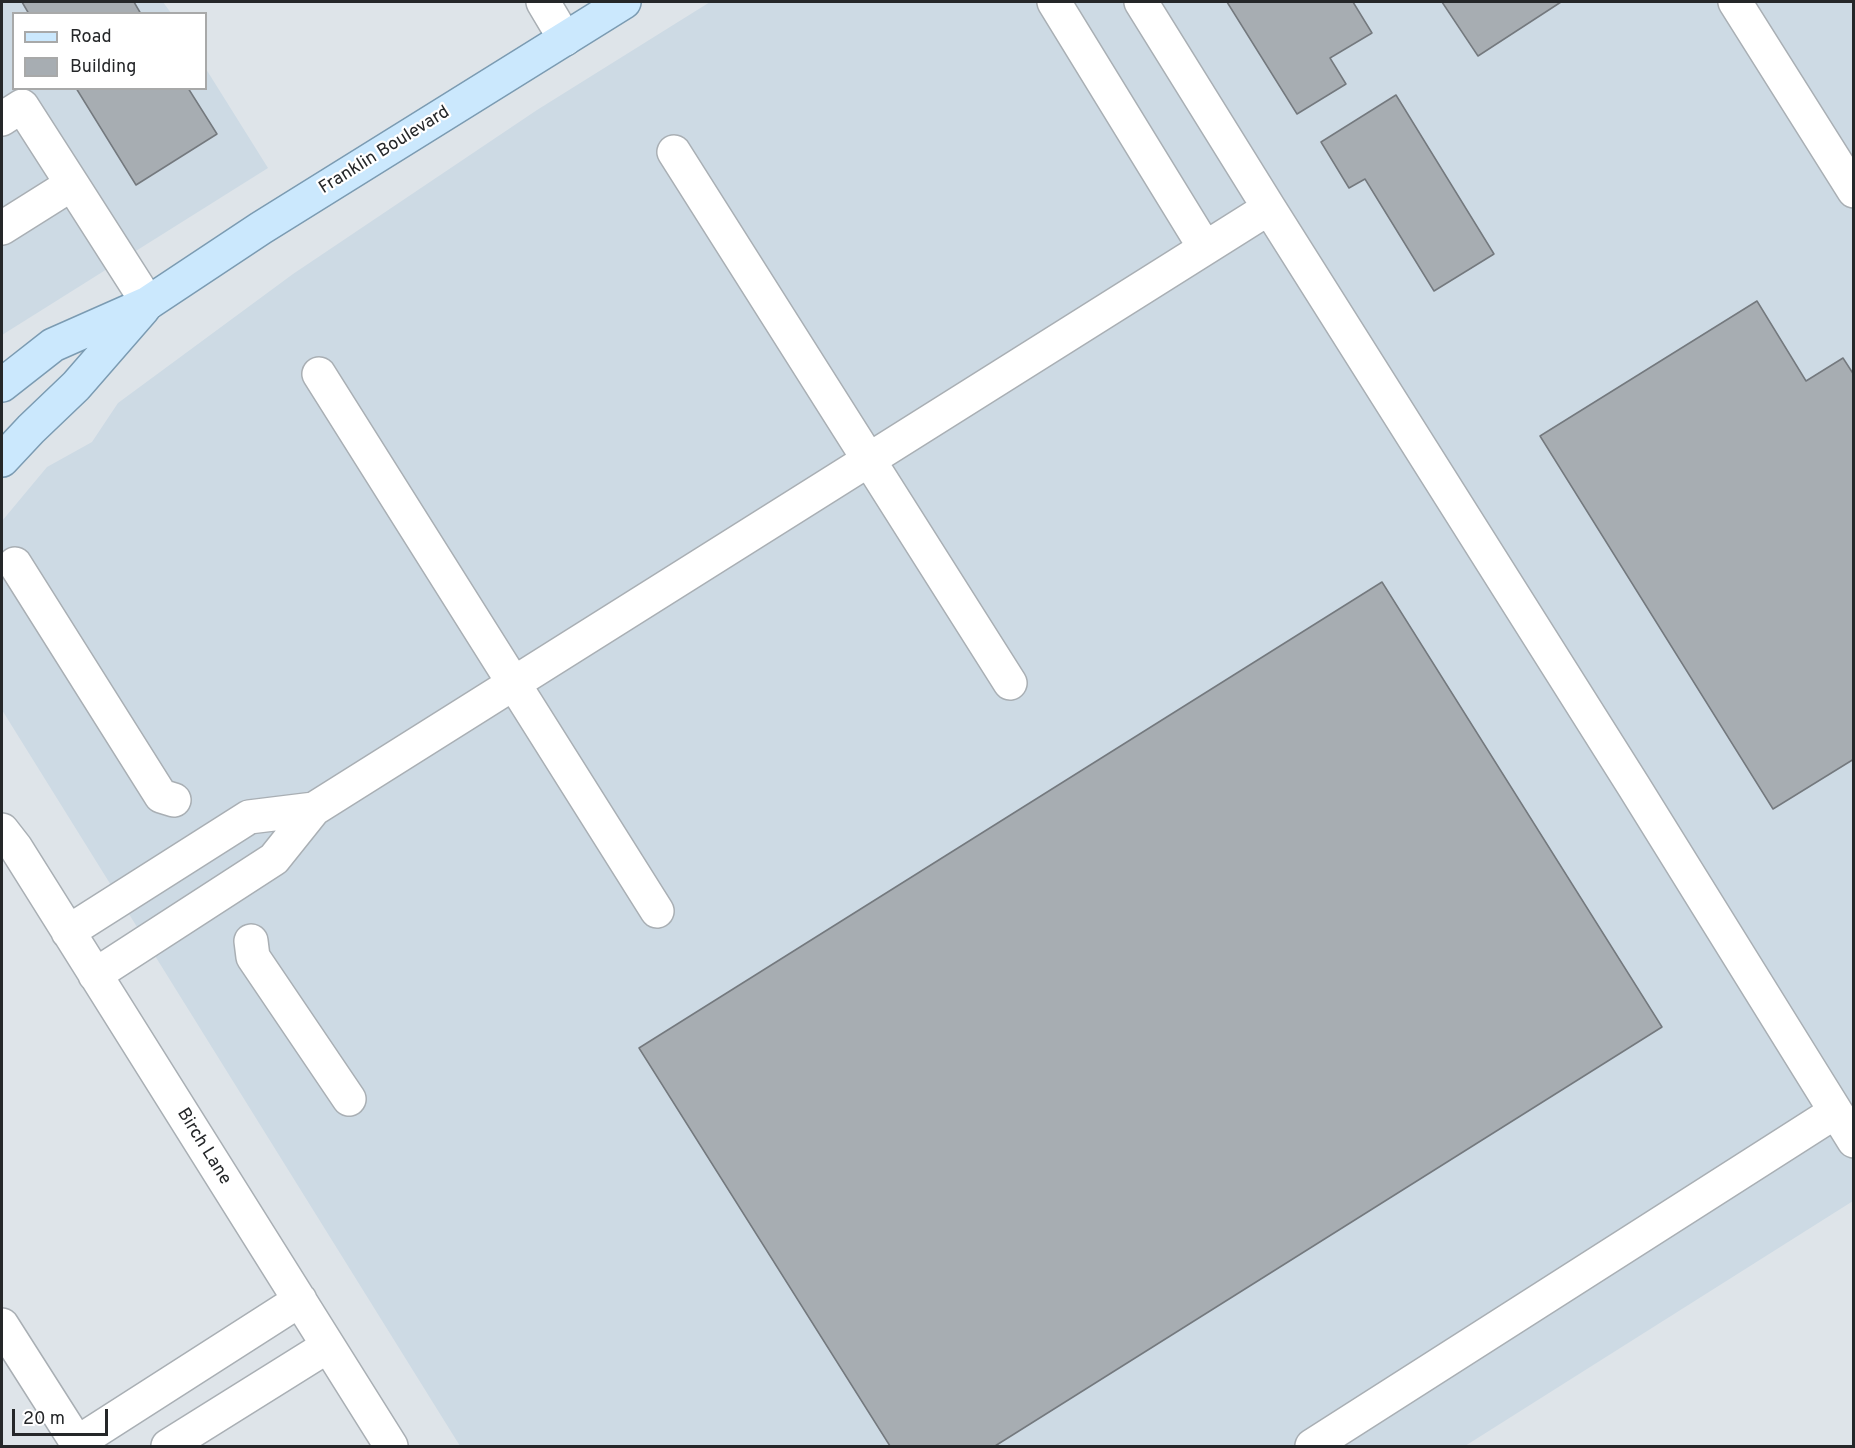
<!DOCTYPE html>
<style>
body{margin:0}
#map{position:relative;width:1855px;height:1448px;overflow:hidden;background:#dee4e9;font-family:Overpass,sans-serif}
canvas{display:block}
.frame{position:absolute;inset:0;border:3px solid #252729;pointer-events:none}
.legend{position:absolute;left:12px;top:12px;width:195px;height:78px;box-sizing:border-box;background:#fff;border:2px solid #a8a9a9;margin:0;padding:8px 10px;list-style:none;font-size:18px;color:#252729}
.legend li{display:flex;align-items:center;gap:12px;height:30px}
.legend b{width:30px;border:2px solid #a8a9a9}
.scale{position:absolute;left:12px;top:1409px;width:96px;height:27px;box-sizing:border-box;border:3px solid #252729;border-top:0;padding-left:8px;font-size:18px;line-height:21px;white-space:nowrap;color:#252729;-webkit-text-stroke:4px #fff;paint-order:stroke}
</style>
<div id="map">
<canvas width="1855" height="1448"></canvas>
<div class="frame"></div>
<ul class="legend">
<li><b style="height:8px;background:#cbe8fd"></b>Road</li>
<li><b style="height:16px;background:#a7adb2"></b>Building</li>
</ul>
<div class="scale">20 m</div>
</div>
<script>
const context = document.querySelector('canvas').getContext('2d');
context.lineJoin = 'round';
function fill(path, color) { context.fillStyle = color; context.fill(path, 'evenodd'); }
const shape = rows => new Path2D(rows.map(r => 'M' + r).join(''));
function stroke(path, color, width, dash) { context.strokeStyle = color; context.lineWidth = width; context.lineCap = dash ? 'butt' : 'round'; context.setLineDash(dash || []); context.stroke(path); }
function write(font, color, halo, rows, align = 'center') {
  context.font = font + ' Overpass,sans-serif'; context.lineWidth = 4.5; context.setLineDash([]); context.textBaseline = 'middle'; context.strokeStyle = halo; context.fillStyle = color; for (const [text, x, y, turn = 0] of rows) {
    context.save(); context.translate(x, y); context.rotate((+turn || 0) * Math.PI / 180); context.textAlign = isNaN(turn) ? turn : align; if (halo) context.strokeText(text, 0, 0); context.fillText(text, 0, 0); context.restore();
  }
}
const built = shape([
 [2,2,163,2,171,13,14,14,14,88,206,88,206,69,268,168,2,335],
 [710,2,1853,2,1853,1201,1465,1446,460,1446,2,710,2,521,47,467,92,442,118,403,293,274,537,110]
]);
const building = shape([
 [22,2,134,2,141,14,29,14,22,2],
 [1227,2,1353,2,1372,33,1330,58,1346,84,1297,114,1227,2],
 [1442,2,1561,2,1478,56,1442,2],
 [76,88,188,88,217,134,136,185,76,88],
 [1396,95,1494,254,1434,291,1365,179,1349,188,1321,142,1396,95],
 [1757,301,1806,381,1843,358,1854,375,1854,759,1773,809,1540,436,1757,301],
 [1382,582,1662,1027,995,1446,890,1446,639,1048,1382,582]
]);
const minor = shape([
 [543,2,565,39],
 [1054,2,1205,248],
 [1141,2,1269,208,1633,785,1854,1141],
 [1735,2,1854,191],
 [2,119,22,106,72,184,2,228],
 [674,152,1010,683],
 [72,184,148,303],
 [319,374,657,911],
 [15,564,161,796,174,800],
 [314,809,1269,208],
 [2,830,16,848,391,1446],
 [68,932,249,817,314,809,274,859,95,975],
 [251,941,253,957,349,1099],
 [2,1325,79,1446],
 [77,1443,300,1300],
 [168,1446,328,1346],
 [1312,1446,1835,1112]
]);
const major = shape([
 [2,385,53,345,148,303,261,228,624,2],
 [2,460,31,429,76,386,143,309]
]);
const streetNames = [
 ["Franklin Boulevard",385,151,-32],
 ["Birch Lane",203,1147,58]
];
fill(built, '#cddae4');
fill(building, '#a7adb2');
stroke(building, '#74797e', 1.5);
stroke(minor, '#a9afb4', 36);
stroke(major, '#7b9bb2', 36);
stroke(minor, '#fff', 33);
stroke(major, '#cbe8fd', 33);
write('18px', '#252729', '#fff', streetNames);
</script>
